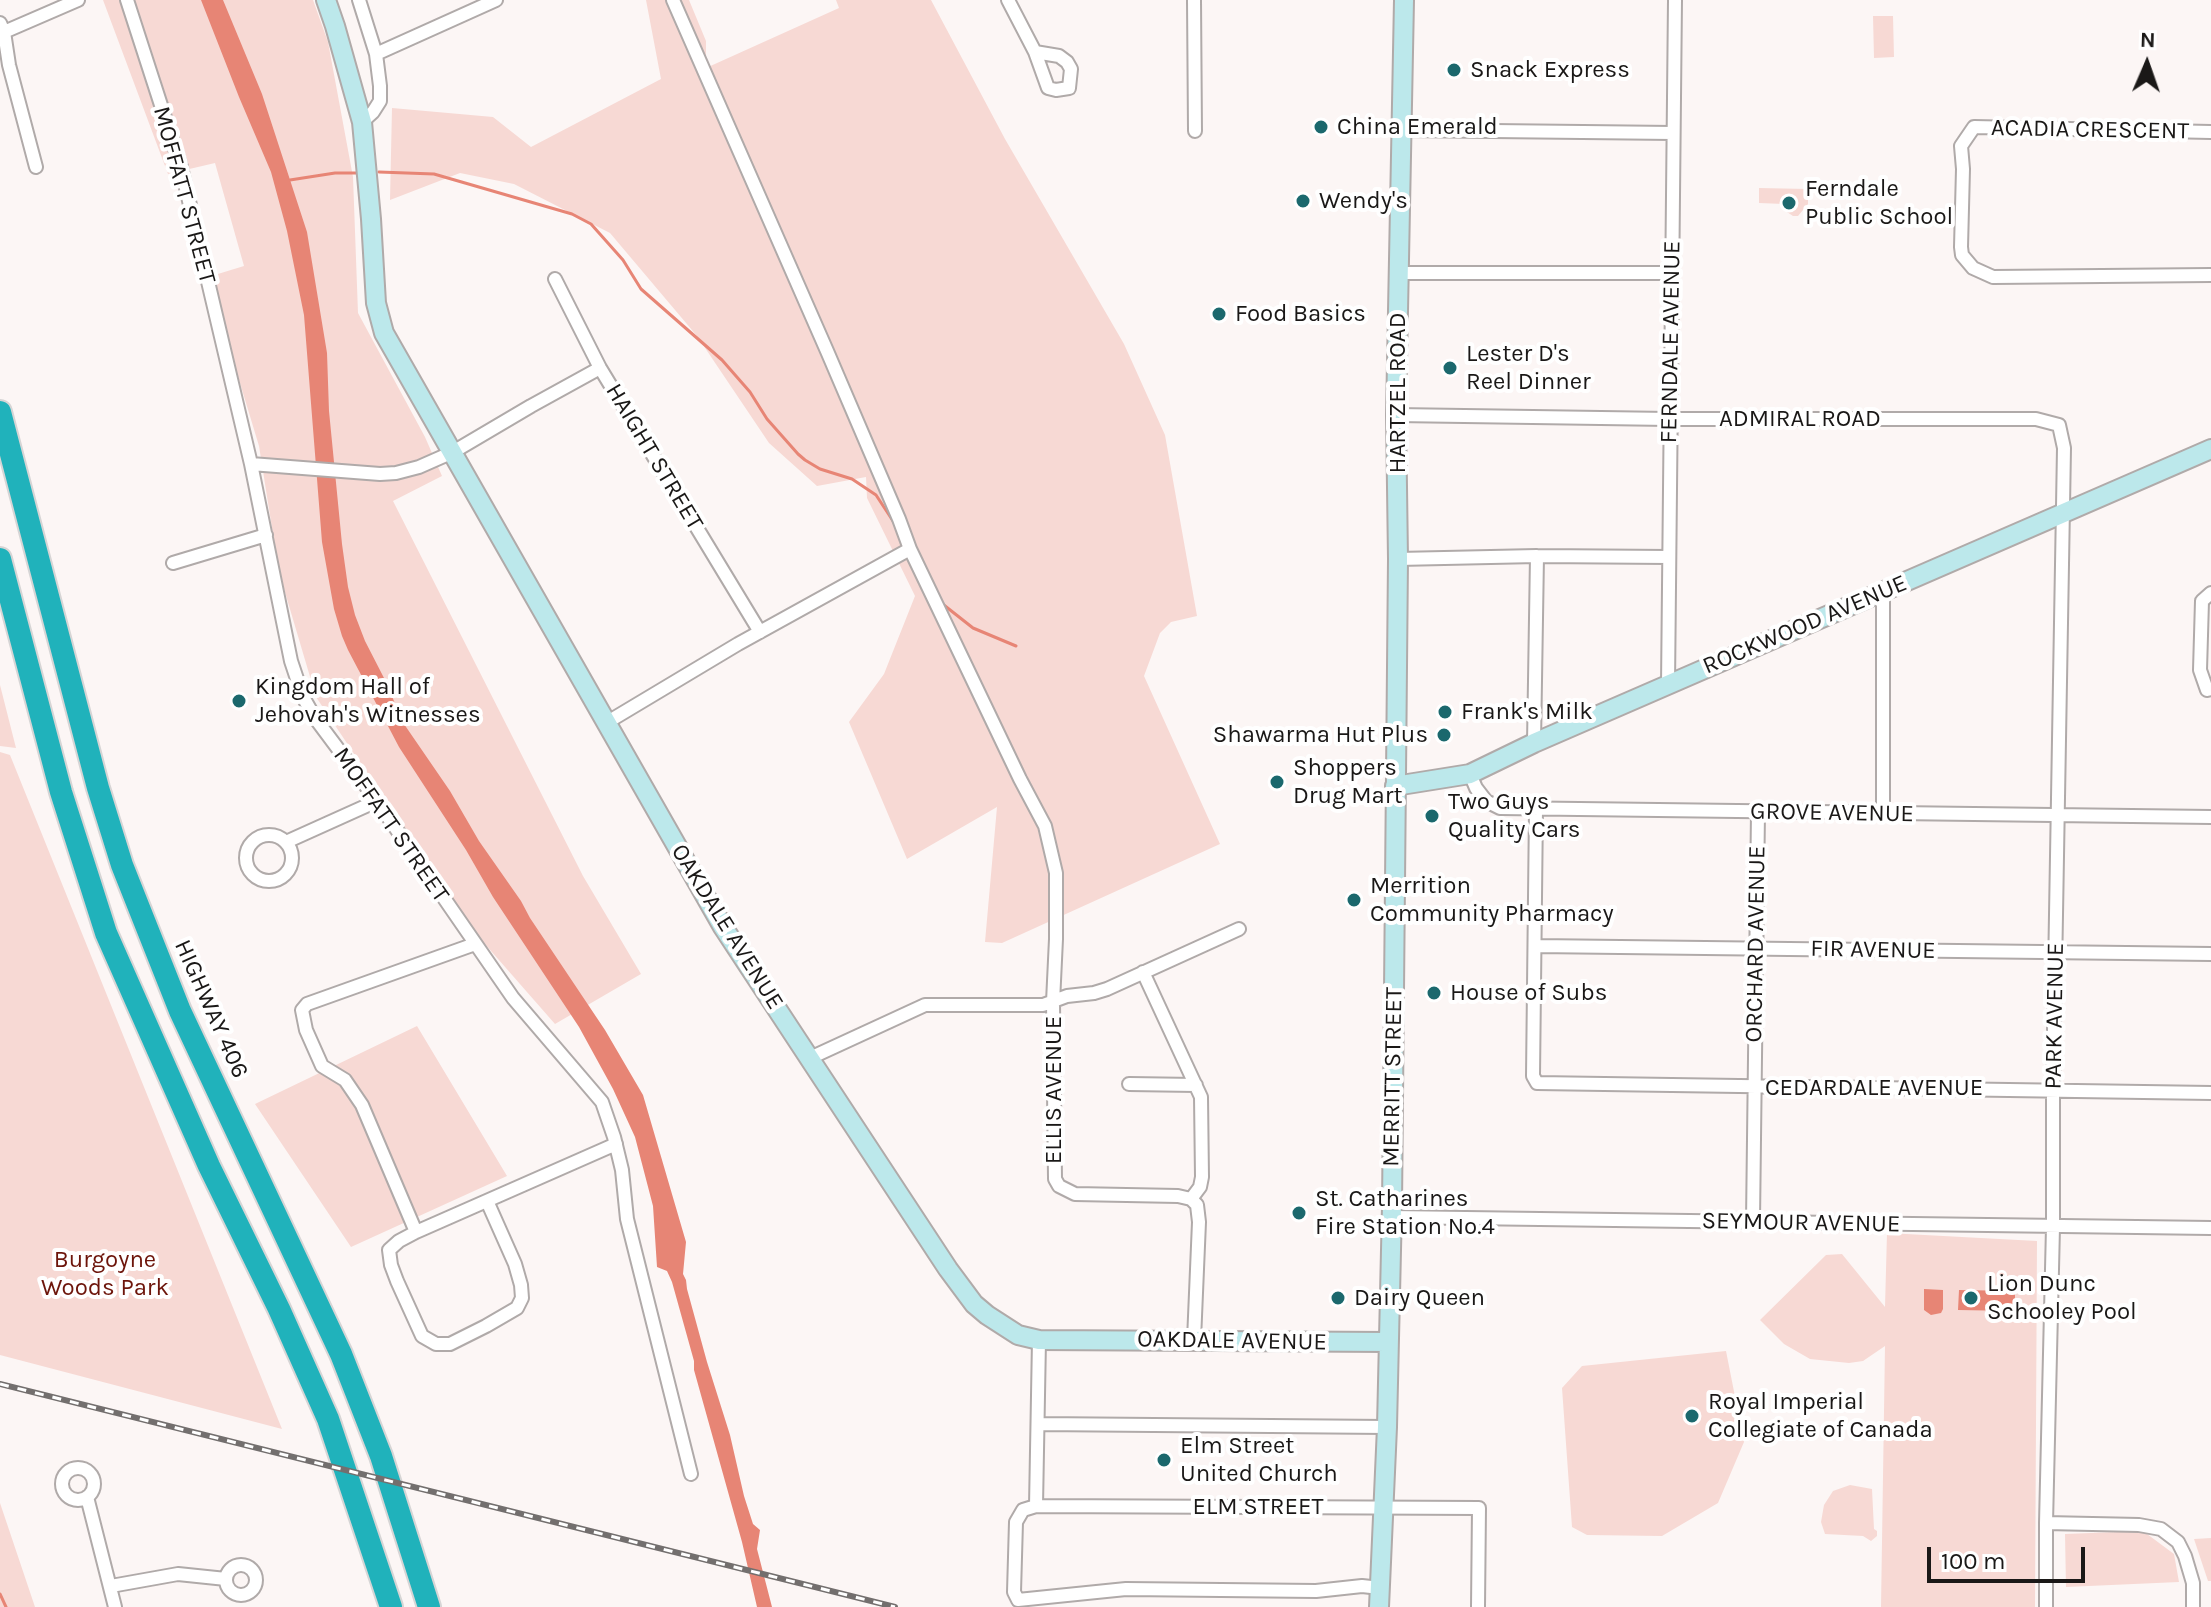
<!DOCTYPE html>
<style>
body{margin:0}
#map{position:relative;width:2211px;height:1607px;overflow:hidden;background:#fcf6f5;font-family:Karla,sans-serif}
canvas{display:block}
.north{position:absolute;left:2107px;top:24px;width:80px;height:80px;-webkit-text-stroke:6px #fff;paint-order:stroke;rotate:2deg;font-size:22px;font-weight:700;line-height:32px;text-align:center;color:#1a1817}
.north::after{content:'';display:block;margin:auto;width:28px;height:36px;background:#1a1817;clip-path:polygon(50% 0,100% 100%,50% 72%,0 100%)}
.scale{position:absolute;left:1927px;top:1547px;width:158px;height:36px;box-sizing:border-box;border:4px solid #1a1817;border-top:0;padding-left:10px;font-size:24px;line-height:28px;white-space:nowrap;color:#1a1817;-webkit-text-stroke:6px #fff;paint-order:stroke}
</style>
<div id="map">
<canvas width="2211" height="1607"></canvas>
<div class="north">N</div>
<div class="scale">100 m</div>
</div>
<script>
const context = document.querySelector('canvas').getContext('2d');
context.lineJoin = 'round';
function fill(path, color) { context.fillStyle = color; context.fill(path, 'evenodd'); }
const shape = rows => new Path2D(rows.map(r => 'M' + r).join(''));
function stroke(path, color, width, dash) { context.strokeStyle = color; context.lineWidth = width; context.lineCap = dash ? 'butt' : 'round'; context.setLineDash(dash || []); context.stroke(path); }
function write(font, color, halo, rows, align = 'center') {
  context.font = font + ' Karla,sans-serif'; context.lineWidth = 8; context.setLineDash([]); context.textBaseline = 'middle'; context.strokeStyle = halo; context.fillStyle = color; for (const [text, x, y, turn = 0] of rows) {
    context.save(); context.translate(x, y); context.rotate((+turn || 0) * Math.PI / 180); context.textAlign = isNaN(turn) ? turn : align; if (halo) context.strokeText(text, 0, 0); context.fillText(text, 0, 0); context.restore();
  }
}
const green = shape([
 [103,0,313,0,328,42,353,177,358,313,425,437,442,476,393,501,583,876,641,974,555,1024,470,927,316,697,279,572,259,446,208,277,244,266,215,163,168,174],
 [646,0,689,0,706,41,706,68,839,8,836,0,931,0,1005,139,1124,344,1165,435,1197,616,1171,622,1160,633,1144,676,1220,844,1002,943,985,942,997,807,907,859,849,722,884,674,915,596,867,498,866,477,817,486,769,443,697,336,610,233,514,184,460,173,390,200,392,108,493,117,531,147,661,79],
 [1873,16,1893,16,1894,57,1874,58],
 [1759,188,1808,189,1808,204,1798,216,1793,216,1784,210,1784,204,1759,203],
 [0,685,16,748,0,746],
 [0,752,10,755,282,1429,0,1355],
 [417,1026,507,1176,351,1247,255,1104],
 [1887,1233,2037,1241,2035,1607,1881,1607,1885,1346,1863,1361,1849,1363,1810,1359,1784,1344,1760,1320,1826,1255,1842,1254,1885,1307],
 [1726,1351,1744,1442,1718,1503,1662,1536,1587,1535,1572,1527,1562,1388,1582,1366],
 [1850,1485,1872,1489,1874,1529,1877,1531,1877,1536,1871,1541,1863,1536,1825,1534,1821,1522,1824,1505,1833,1491],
 [0,1503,35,1607,0,1607],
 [2143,1531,2174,1554,2179,1582,2066,1587,2065,1534],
 [2211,1538,2211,1581,2208,1581,2194,1539]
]);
const water = shape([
 [201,0,223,0,262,94,307,232,327,353,329,411,342,544,348,587,355,615,365,641,384,678,404,724,450,791,479,841,521,901,530,918,605,1030,643,1095,686,1242,683,1274,686,1280,687,1289,707,1362,730,1435,744,1496,753,1524,760,1530,757,1549,772,1607,757,1607,742,1542,694,1370,694,1361,672,1282,667,1271,657,1267,653,1206,635,1137,613,1089,579,1027,493,897,466,850,399,747,348,650,342,636,334,609,322,542,304,315,287,231,271,172,239,97],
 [1924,1289,1943,1290,1943,1309,1941,1313,1931,1315,1924,1310],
 [1959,1290,2015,1291,2015,1311,1958,1310]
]);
const stream = shape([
 [379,172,434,174,572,214,591,224,623,260,641,289,722,360,750,392,767,419,798,454,805,460,820,469,852,479,876,495,895,524],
 [290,180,335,173,356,173],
 [940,602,973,628,1016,646],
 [0,1594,6,1607]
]);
const street = shape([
 [127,0,181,167,251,464,291,661,303,697,315,718,377,801,513,998,602,1102,614,1137,622,1170,627,1219,691,1474],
 [359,0,376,54,380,86,380,101,373,112,362,122],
 [673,0,827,351,899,519,910,549,1020,779,1045,826,1056,873,1056,939,1053,1002,1055,1179,1059,1186,1075,1194,1178,1196,1191,1199,1197,1205,1199,1222,1194,1340],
 [1008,0,1035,52,1048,88,1056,90,1069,88,1071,69,1067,62,1059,56,1035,52],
 [1194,0,1195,131],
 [0,23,4,32,9,65,36,167],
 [4,32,78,0],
 [376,54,496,0],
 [1402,130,1673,133],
 [2211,132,1974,127,1961,146,1963,169,1961,247,1962,255,1973,268,1993,277,2211,275],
 [1399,273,1671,273],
 [555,279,600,368,760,632],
 [1396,415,1669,419,2036,419,2059,425,2064,448,2053,1089,2053,1227,2046,1523,2046,1607],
 [251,464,380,474,396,473,419,467,453,452,531,406,600,368],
 [1398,559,1537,556,1669,557],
 [173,563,266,535],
 [2211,593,2202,601,2200,670,2207,690,2211,689],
 [1668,685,1675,0],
 [606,723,738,644,910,549],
 [1534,743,1537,556],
 [1470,774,1476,788,1486,801,1500,808,2211,817],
 [1536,808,1533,1076,1537,1083,2211,1093],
 [1883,813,1883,592],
 '246 858a23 23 0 1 1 46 0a23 23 0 1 1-46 0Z',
 [286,842,377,801],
 [1536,946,2211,954],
 [1143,972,1201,1097,1202,1177,1200,1187,1191,1199],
 [810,1058,925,1005,1043,1005,1067,996,1094,993,1107,989,1239,929],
 [1129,1084,1196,1085],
 [487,1201,515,1264,521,1285,522,1298,517,1308,486,1326,450,1344,436,1344,422,1336,397,1281,391,1265,389,1250,399,1241,416,1232,616,1144],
 [1391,1217,2211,1228],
 [1753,1221,1758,812],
 [416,1232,362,1105,345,1080,322,1066,306,1030,302,1010,307,1004,475,944],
 [1038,1424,1387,1427],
 '62 1484a16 16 0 1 1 32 0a16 16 0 1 1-32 0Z',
 [87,1497,115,1607],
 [1036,1506,1039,1340],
 [2046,1523,2139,1525,2161,1529,2178,1542,2185,1556,2193,1583,2193,1607],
 '226 1580a15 15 0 1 1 30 0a15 15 0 1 1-30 0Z',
 [111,1586,178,1574,226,1579],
 [1380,1588,1362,1586,1316,1591,1126,1589,1018,1600,1014,1592,1016,1522,1023,1510,1036,1506,1479,1508,1478,1607]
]);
const secondary = shape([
 [326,0,335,26,362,122,371,219,376,303,384,333,723,927,948,1269,974,1304,987,1315,1018,1335,1039,1340,1388,1342],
 [1395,786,1470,774,1534,743,2211,449],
 [1379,1607,1387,1427,1392,1206,1398,559,1396,415,1404,0]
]);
const highway = shape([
 [0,412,98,788,122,865,180,1011,341,1354,381,1456,429,1607],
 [0,559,61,792,106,933,209,1166,279,1309,328,1419,391,1607]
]);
const rail = shape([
 [0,1384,895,1607]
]);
const markers = [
 [1454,70,8,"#1b686d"],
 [1321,127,8,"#1b686d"],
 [1303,201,8,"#1b686d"],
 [1789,203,8,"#1b686d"],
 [1219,314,8,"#1b686d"],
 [1450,368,8,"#1b686d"],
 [239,701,8,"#1b686d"],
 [1445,712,8,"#1b686d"],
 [1444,735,8,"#1b686d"],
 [1277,782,8,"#1b686d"],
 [1432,816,8,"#1b686d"],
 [1354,900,8,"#1b686d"],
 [1434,993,8,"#1b686d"],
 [1299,1213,8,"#1b686d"],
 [1338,1298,8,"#1b686d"],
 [1971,1298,8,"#1b686d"],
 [1692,1416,8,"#1b686d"],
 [1164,1460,8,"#1b686d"]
];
const poiNames = [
 ["Snack Express",1470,70],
 ["China Emerald",1337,127],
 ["Ferndale",1805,189],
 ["Public School",1805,217],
 ["Wendy's",1319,201],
 ["Food Basics",1235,314],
 ["Lester D's",1466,354],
 ["Reel Dinner",1466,382],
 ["Kingdom Hall of",255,687],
 ["Jehovah's Witnesses",255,715],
 ["Frank's Milk",1461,712],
 ["Shawarma Hut Plus",1428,735,"right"],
 ["Shoppers",1293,768],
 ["Drug Mart",1293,796],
 ["Two Guys",1448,802],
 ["Quality Cars",1448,830],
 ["Merrition",1370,886],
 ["Community Pharmacy",1370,914],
 ["House of Subs",1450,993],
 ["St. Catharines",1315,1199],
 ["Fire Station No.4",1315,1227],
 ["Lion Dunc",1987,1284],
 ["Schooley Pool",1987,1312],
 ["Dairy Queen",1354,1298],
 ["Royal Imperial",1708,1402],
 ["Collegiate of Canada",1708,1430],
 ["Elm Street",1180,1446],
 ["United Church",1180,1474]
];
const streetNames = [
 ["ACADIA CRESCENT",2090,130,1],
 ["MOFFATT STREET",184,195,75],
 ["FERNDALE AVENUE",1671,342,-89],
 ["HARTZEL ROAD",1398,393,-90],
 ["ADMIRAL ROAD",1800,419],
 ["HAIGHT STREET",654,457,59],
 ["ROCKWOOD AVENUE",1805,625,-23],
 ["GROVE AVENUE",1832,813,1],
 ["MOFFATT STREET",391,825,55],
 ["OAKDALE AVENUE",727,927,58],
 ["ORCHARD AVENUE",1756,944,-89],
 ["FIR AVENUE",1873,950,1],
 ["HIGHWAY 406",211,1009,66],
 ["PARK AVENUE",2055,1016,-89],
 ["MERRITT STREET",1393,1077,-89],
 ["CEDARDALE AVENUE",1874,1088],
 ["ELLIS AVENUE",1054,1090,-90],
 ["SEYMOUR AVENUE",1801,1223,1],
 ["OAKDALE AVENUE",1232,1341,1],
 ["ELM STREET",1258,1507]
];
const parkNames = [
 ["Burgoyne",105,1260],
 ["Woods Park",105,1288]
];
fill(green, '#f7d9d4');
fill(water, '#e78575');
stroke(stream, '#e78575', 3);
stroke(street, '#b0aaa9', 16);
stroke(secondary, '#b0aaa9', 22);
stroke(highway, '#d6d5d5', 26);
stroke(street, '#fff', 12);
stroke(secondary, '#bce8eb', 18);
stroke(highway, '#20b2bb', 22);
stroke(rail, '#736f6e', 6);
stroke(rail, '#fff', 3, [9]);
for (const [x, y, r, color] of markers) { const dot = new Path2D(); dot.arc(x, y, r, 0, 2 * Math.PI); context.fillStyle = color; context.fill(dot); stroke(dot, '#fff', 3); }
write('24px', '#1a1817', '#fff', poiNames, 'left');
write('24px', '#1a1817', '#fff', streetNames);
write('24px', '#6d150b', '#fff', parkNames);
</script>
